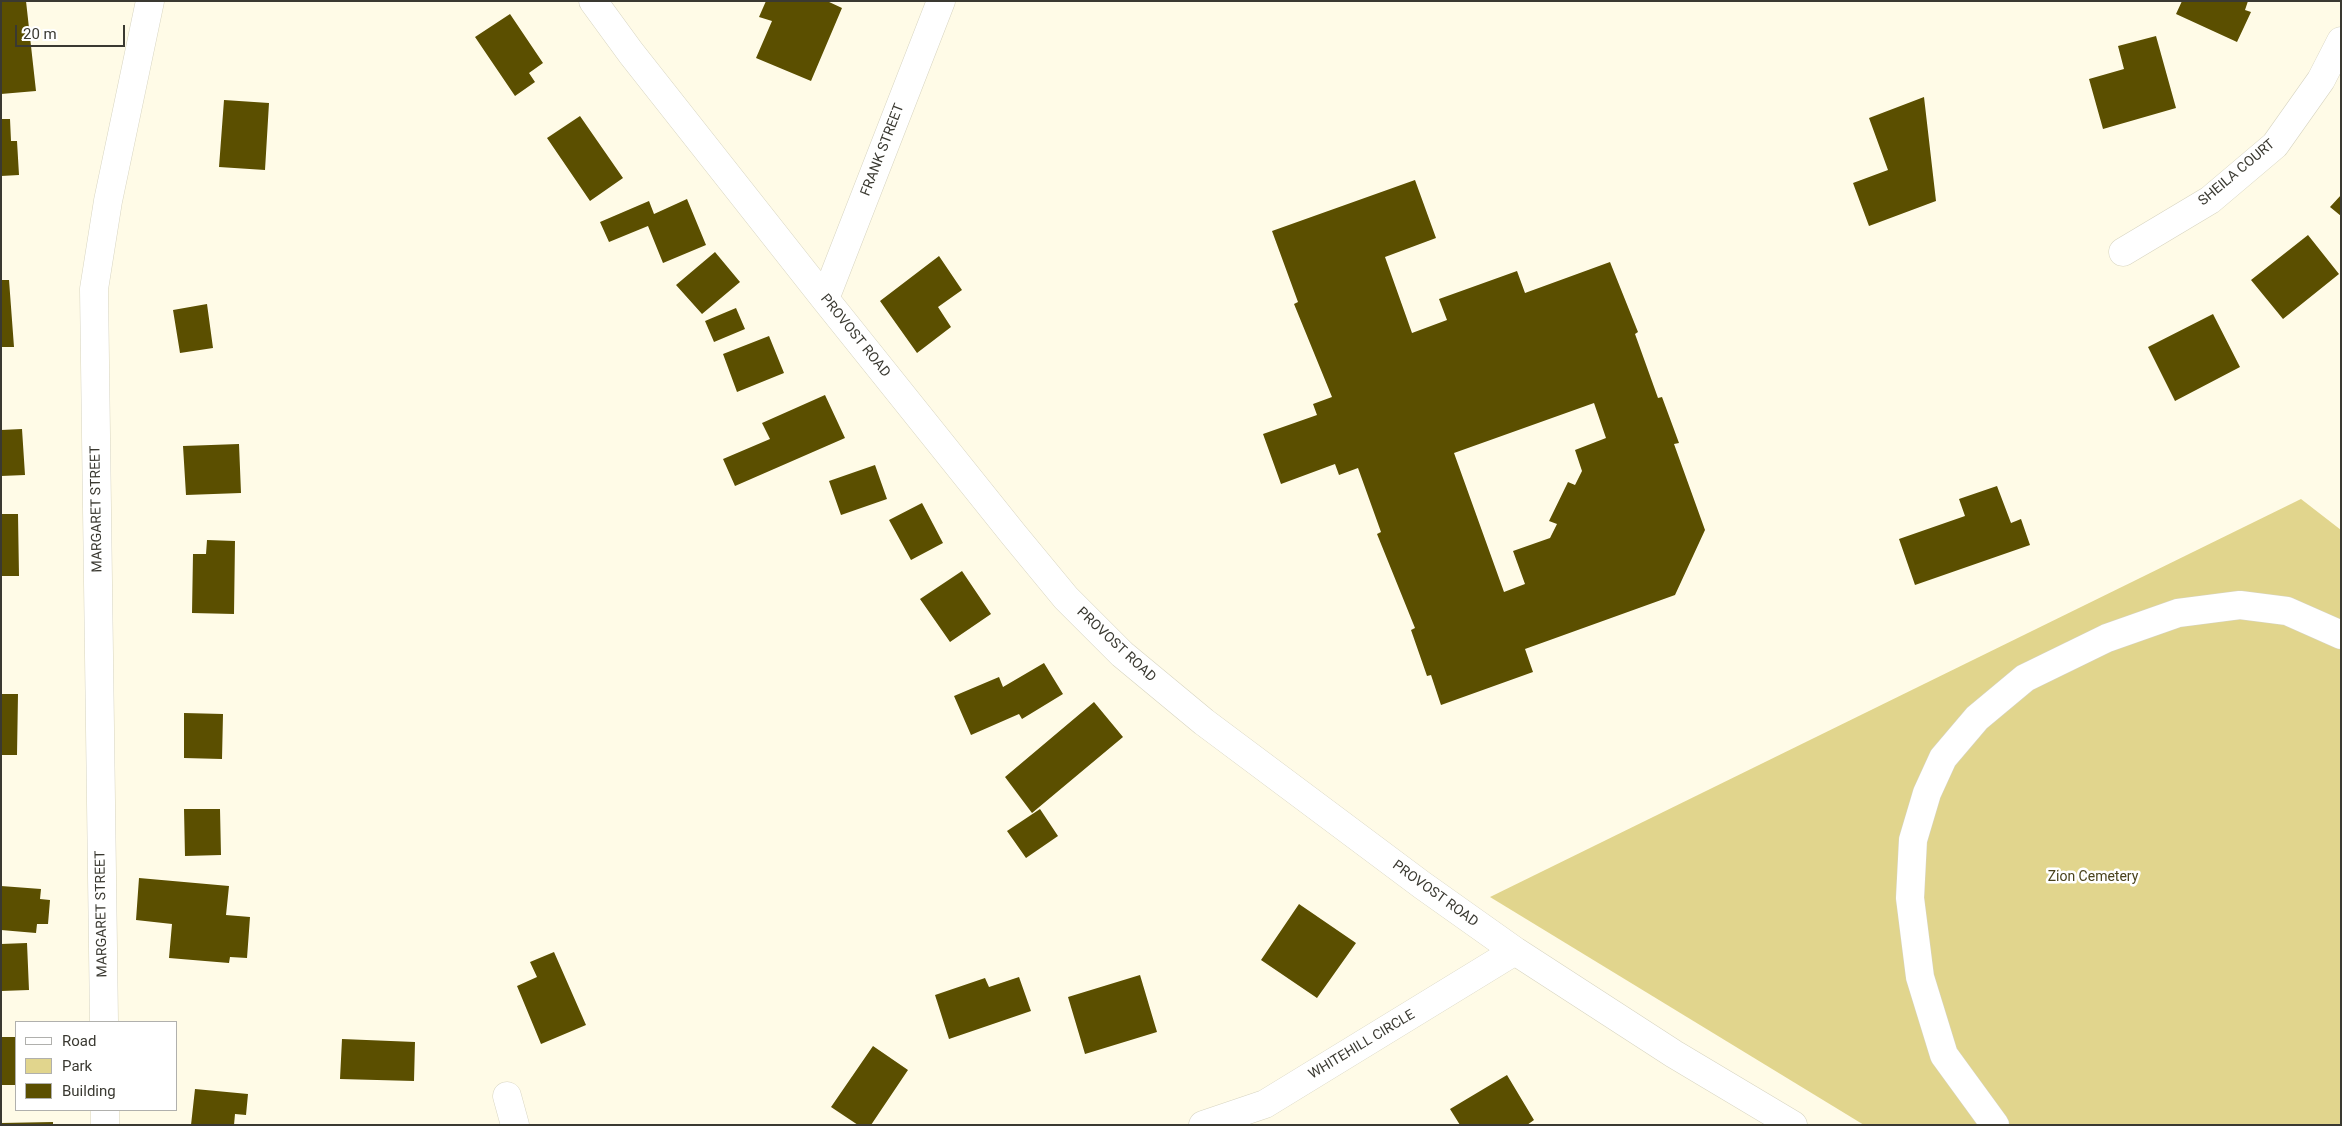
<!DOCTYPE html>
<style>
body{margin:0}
#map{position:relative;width:2342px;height:1126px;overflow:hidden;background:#fffbe7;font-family:Roboto,sans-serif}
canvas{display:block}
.frame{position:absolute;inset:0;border:2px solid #3a3931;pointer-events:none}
.legend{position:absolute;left:15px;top:1021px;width:162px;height:90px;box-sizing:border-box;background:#fff;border:1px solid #b0b0ad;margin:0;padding:6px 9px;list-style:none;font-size:15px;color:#3a3931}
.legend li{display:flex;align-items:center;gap:10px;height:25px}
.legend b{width:25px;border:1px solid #b0b0ad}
.scale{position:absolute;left:15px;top:25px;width:110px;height:22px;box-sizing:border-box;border:2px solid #3a3931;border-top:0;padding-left:6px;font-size:15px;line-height:18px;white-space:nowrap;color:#3a3931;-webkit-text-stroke:4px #fff;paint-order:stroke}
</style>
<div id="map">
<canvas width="2342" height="1126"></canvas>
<div class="frame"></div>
<ul class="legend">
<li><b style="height:6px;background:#fff"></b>Road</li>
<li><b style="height:14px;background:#e1d58d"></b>Park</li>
<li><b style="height:14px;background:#5b4f00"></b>Building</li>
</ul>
<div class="scale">20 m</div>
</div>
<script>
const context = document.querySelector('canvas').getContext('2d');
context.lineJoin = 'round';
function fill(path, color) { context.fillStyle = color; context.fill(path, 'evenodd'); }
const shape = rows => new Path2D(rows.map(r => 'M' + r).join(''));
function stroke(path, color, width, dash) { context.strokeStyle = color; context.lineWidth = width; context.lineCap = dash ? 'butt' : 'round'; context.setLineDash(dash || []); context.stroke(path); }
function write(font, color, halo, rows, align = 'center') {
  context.font = font + ' Roboto,sans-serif'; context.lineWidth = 5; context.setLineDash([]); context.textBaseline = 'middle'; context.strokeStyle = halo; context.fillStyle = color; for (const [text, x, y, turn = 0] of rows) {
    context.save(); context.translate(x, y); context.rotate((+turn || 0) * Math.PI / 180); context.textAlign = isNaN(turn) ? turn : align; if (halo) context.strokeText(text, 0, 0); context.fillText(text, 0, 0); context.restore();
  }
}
const green = shape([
 [2301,499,2341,530,2341,1125,1864,1125,1490,897]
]);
const building = shape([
 [26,1,36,91,1,94,1,2],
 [766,1,827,1,842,8,811,81,756,58,772,21,759,17],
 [2182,1,2248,1,2245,10,2251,12,2237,42,2176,14],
 [510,14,543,63,529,73,535,82,515,96,475,37],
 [2156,36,2176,108,2103,129,2089,79,2124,69,2118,46],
 [1924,97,1936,201,1869,226,1853,183,1888,170,1869,118],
 [224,100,269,103,265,170,219,167],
 [580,116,623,178,590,201,547,138],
 [1,119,10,119,11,141,17,141,19,175,1,176],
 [1415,180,1436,238,1385,257,1412,333,1447,320,1439,299,1517,271,1525,293,1610,262,1638,332,1635,334,1658,398,1662,397,1679,443,1674,444,1705,530,1675,595,1525,649,1533,672,1441,705,1431,675,1427,676,1411,630,1415,628,1377,534,1381,532,1358,468,1339,475,1335,464,1281,484,1263,434,1317,415,1313,404,1332,397,1294,304,1298,302,1272,231],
 [1594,403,1606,438,1575,450,1582,471,1575,485,1568,482,1549,521,1557,524,1550,538,1513,551,1525,584,1504,592,1454,453],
 [2341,195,2341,216,2330,207],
 [687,199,706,245,663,263,648,226,609,242,600,222,649,201,654,214],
 [2308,235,2339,274,2283,319,2251,280],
 [715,252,740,282,702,314,676,285],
 [939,256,962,290,938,307,951,327,917,353,880,301],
 [1,280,9,280,14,347,1,347],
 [207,304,213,348,180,353,173,310],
 [736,308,745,329,714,342,705,321],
 [2213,314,2240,367,2175,401,2148,347],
 [769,336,784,373,737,392,723,354],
 [825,395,845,438,735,486,723,459,770,439,762,423],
 [22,429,25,475,1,476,1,430],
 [239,444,241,493,186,495,183,446],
 [875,465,887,499,841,515,829,481],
 [1997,486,2011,523,2021,519,2030,545,1915,585,1899,539,1965,516,1959,499],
 [922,503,943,543,911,560,889,520],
 [1,514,18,514,19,576,1,576],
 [207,540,235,541,234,614,192,613,193,554,206,554],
 [962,571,991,614,950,642,920,599],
 [1044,663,1063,694,1022,719,1019,714,971,735,954,696,999,677,1003,687],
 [1,694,18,694,17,755,1,755],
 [1094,702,1123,737,1032,813,1005,777],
 [184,713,223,714,222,759,184,758],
 [184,809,220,809,221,855,185,856],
 [1040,809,1058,836,1026,858,1007,831],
 [139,878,229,886,226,915,250,917,247,958,230,957,229,963,169,958,172,924,136,920],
 [1,886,41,889,40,899,50,900,48,924,37,924,36,933,1,930],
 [1299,904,1356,943,1317,998,1261,960],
 [27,943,29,990,1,991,1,944],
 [554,952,586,1025,541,1044,517,986,537,977,530,962],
 [1140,975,1157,1032,1085,1054,1068,997],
 [1019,977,1031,1011,949,1039,935,995,985,978,989,987],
 [1,1037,16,1037,16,1085,1,1085],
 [342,1039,415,1042,414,1081,340,1079],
 [873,1046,908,1070,871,1125,858,1125,831,1107],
 [1507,1075,1534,1120,1527,1125,1460,1125,1450,1109],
 [195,1089,248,1094,246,1115,235,1114,234,1125,191,1125],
 [53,1122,53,1125,1,1125,1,1123]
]);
const minor = shape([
 [593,1,631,53,825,299,1014,535,1066,598,1122,654,1204,722,1422,885,1515,951,1674,1054,1793,1125],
 [2123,252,2210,200,2275,145,2321,80,2341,41],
 [825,299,941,1],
 [104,1022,94,289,108,201,150,1],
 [507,1096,515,1125],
 [105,1110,105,1125],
 [1203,1125,1265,1104,1515,951],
 [1995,1125,1944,1055,1920,977,1910,898,1913,840,1927,793,1943,758,1977,718,2025,678,2107,638,2178,613,2240,605,2287,611,2341,635]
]);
const streetNames = [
 ["FRANK STREET",883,150,-69],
 ["SHEILA COURT",2237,173,-40],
 ["PROVOST ROAD",855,336,51],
 ["MARGARET STREET",97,509,-91],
 ["PROVOST ROAD",1116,645,43],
 ["PROVOST ROAD",1435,894,36],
 ["MARGARET STREET",102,914,-91],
 ["WHITEHILL CIRCLE",1362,1045,-31]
];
const parkNames = [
 ["Zion Cemetery",2093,877]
];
fill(green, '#e1d58d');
fill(building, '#5b4f00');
stroke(minor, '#d7d4c0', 29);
stroke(minor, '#fff', 28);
write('14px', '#3a3931', '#fff', streetNames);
write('14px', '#49421c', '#fff', parkNames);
</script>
